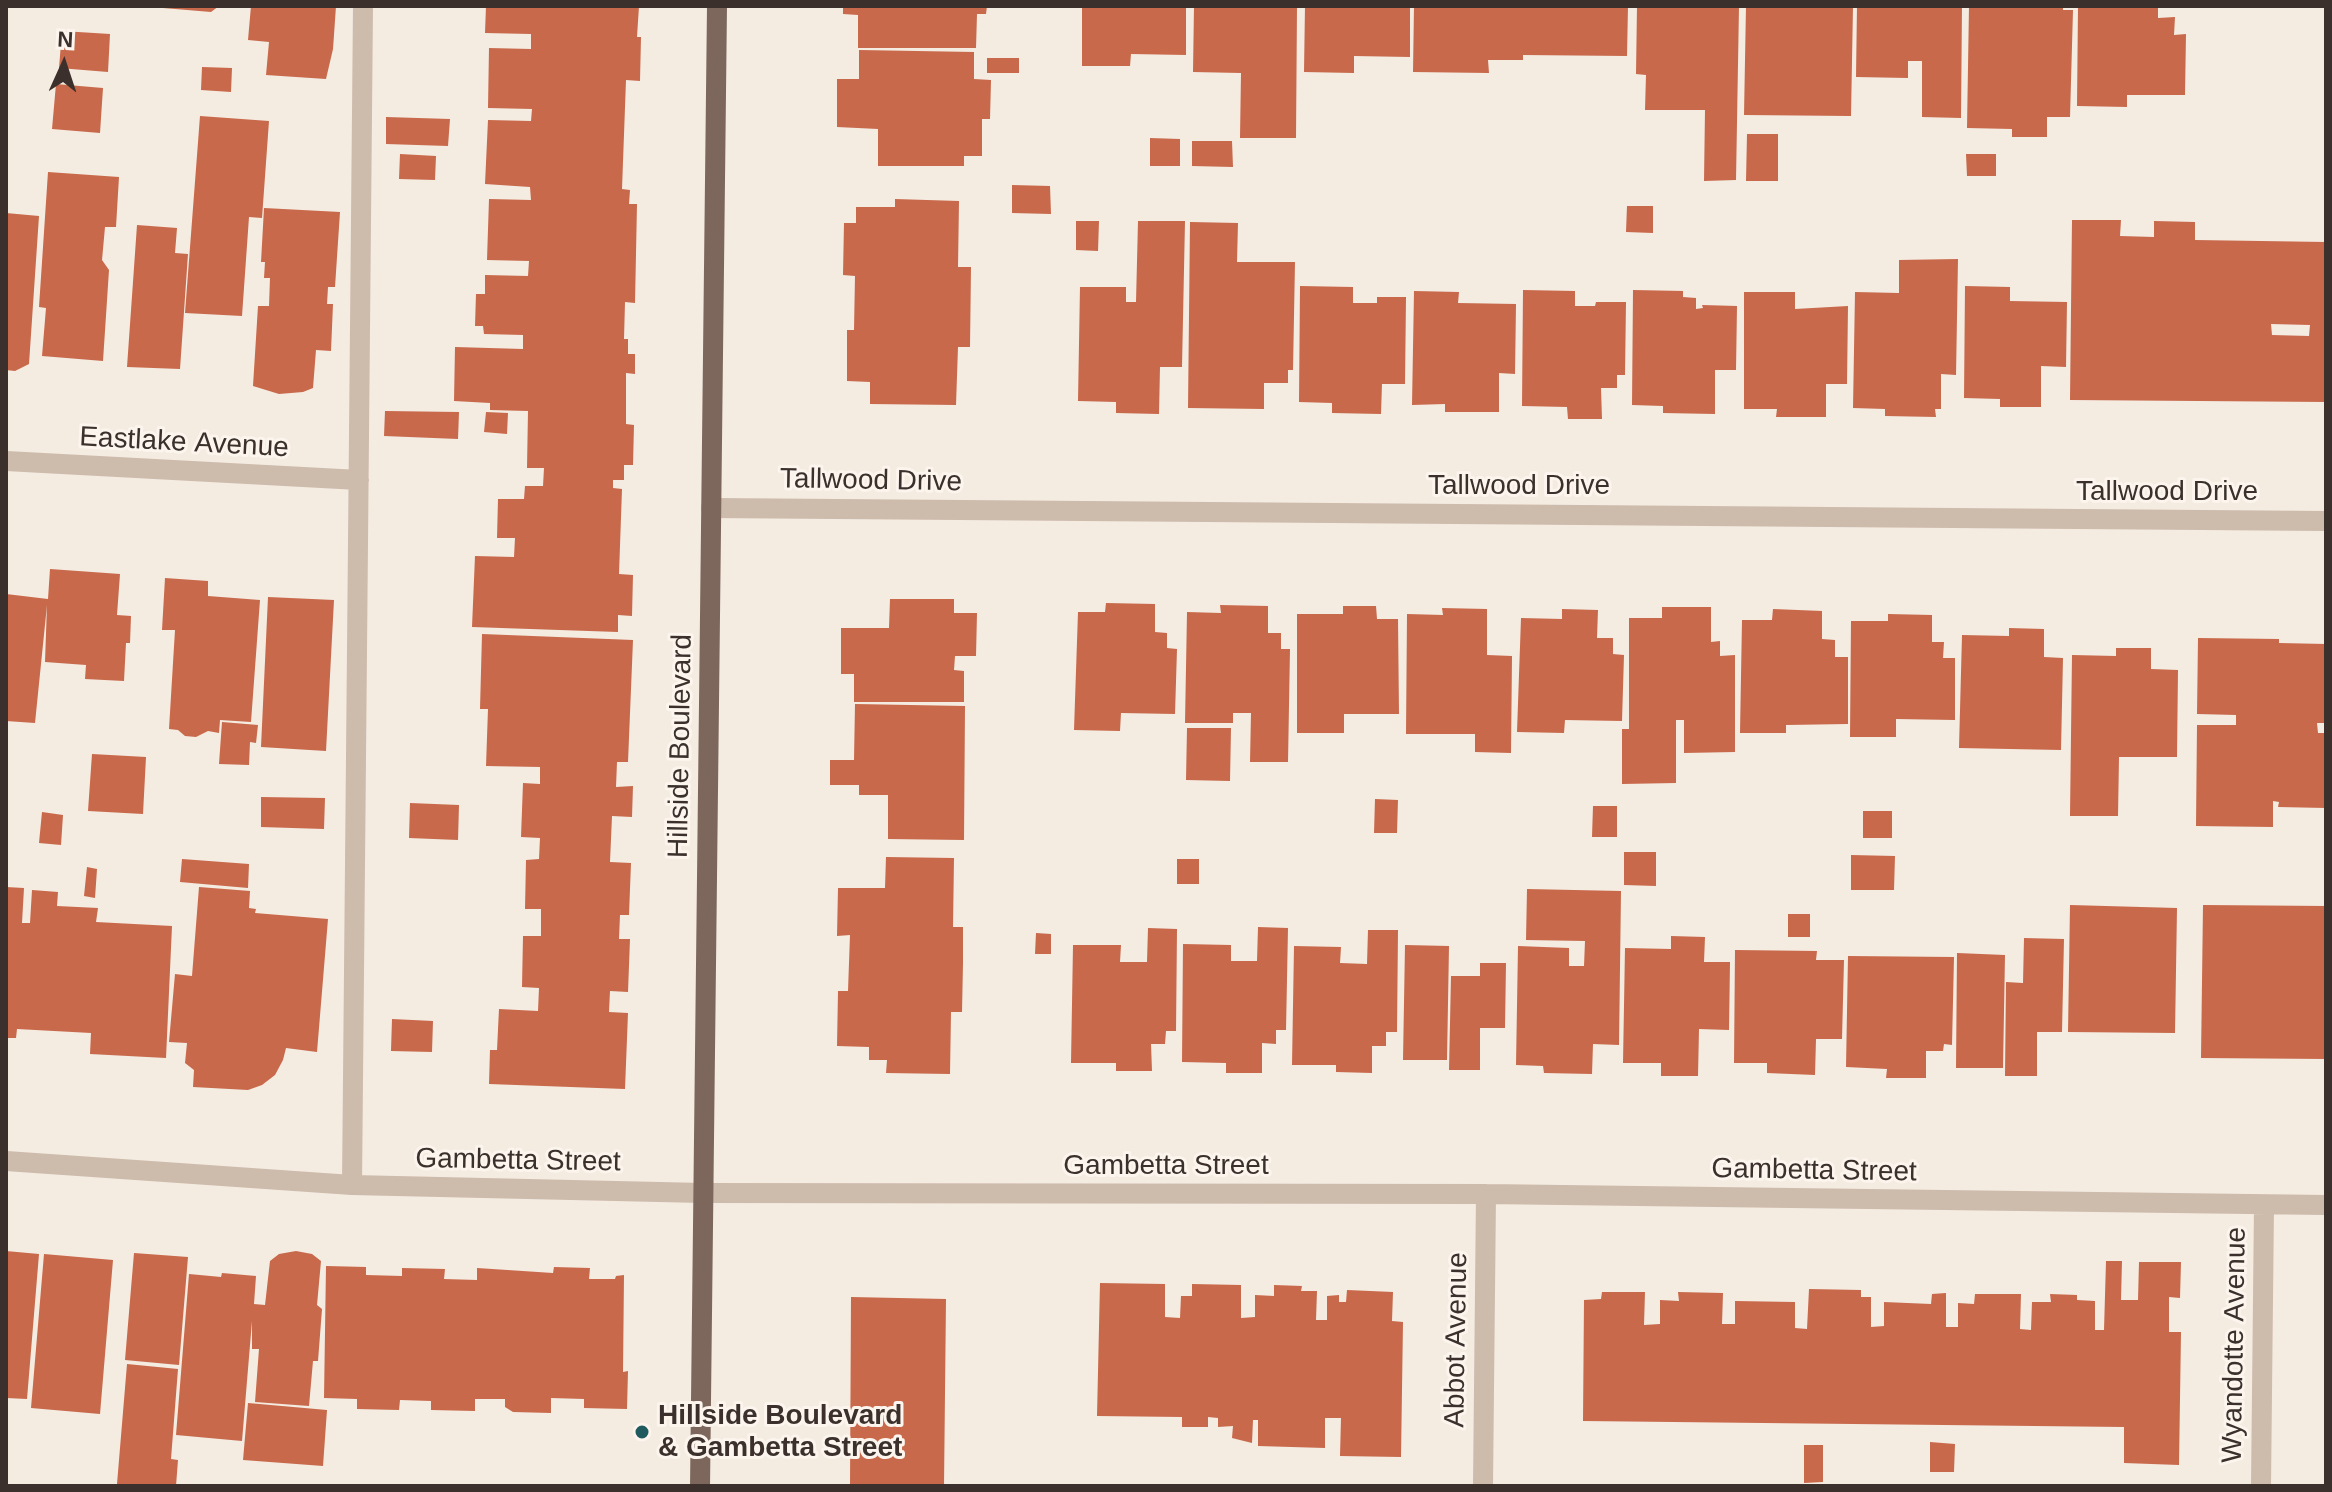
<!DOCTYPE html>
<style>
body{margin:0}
#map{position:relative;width:2332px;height:1492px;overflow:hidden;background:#f4ebe1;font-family:Arial,sans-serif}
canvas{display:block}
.frame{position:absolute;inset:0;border:8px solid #3b302b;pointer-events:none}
.north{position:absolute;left:24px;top:24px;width:80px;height:80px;-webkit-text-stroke:6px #fbf5ee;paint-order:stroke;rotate:3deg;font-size:22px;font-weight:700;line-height:32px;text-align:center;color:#3b302b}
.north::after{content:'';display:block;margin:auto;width:28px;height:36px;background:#3b302b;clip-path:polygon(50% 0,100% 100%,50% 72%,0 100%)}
</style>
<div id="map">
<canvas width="2332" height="1492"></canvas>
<div class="frame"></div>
<div class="north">N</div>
</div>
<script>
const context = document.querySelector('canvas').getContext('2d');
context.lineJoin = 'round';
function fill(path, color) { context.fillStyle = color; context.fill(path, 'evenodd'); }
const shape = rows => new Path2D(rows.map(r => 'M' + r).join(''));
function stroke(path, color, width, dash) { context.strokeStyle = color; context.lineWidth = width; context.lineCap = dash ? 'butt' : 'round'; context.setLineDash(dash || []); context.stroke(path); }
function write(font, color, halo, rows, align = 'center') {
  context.font = font + ' Arial,sans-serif'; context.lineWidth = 6; context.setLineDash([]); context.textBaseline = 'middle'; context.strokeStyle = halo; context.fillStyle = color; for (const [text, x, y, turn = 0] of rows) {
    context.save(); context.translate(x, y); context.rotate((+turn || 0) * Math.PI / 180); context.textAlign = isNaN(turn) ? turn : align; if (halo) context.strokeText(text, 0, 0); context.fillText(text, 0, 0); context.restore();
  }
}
const building = shape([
 [163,6,219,6,211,12,163,8],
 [251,6,336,6,333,49,326,79,266,75,269,42,248,40],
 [486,6,639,6,637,37,641,37,640,81,626,80,622,189,630,190,629,204,637,204,635,303,625,302,624,339,628,339,628,354,635,354,635,374,626,373,626,424,634,425,633,465,624,465,624,480,613,480,613,488,622,489,619,574,633,575,632,616,618,615,618,632,472,627,475,556,514,557,515,538,497,538,498,499,524,499,525,486,543,486,544,468,527,468,528,411,490,410,490,403,454,401,455,347,523,349,523,335,484,334,483,326,475,326,476,294,485,294,485,275,528,276,529,261,487,260,489,199,531,200,530,187,485,184,488,120,531,121,532,109,488,108,489,48,531,49,531,34,485,33],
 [843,6,987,6,986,14,977,14,976,48,858,48,858,15,843,14],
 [1082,6,1186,6,1186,55,1131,54,1130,66,1082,66],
 [1194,6,1297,6,1296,138,1240,138,1241,73,1193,72],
 [1305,6,1410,6,1410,57,1354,56,1354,73,1304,72],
 [1414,6,1628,6,1627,56,1523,55,1523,60,1488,60,1489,73,1413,72],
 [1637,6,1739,6,1736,180,1704,181,1705,110,1645,110,1646,75,1636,74],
 [1746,6,1853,6,1851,116,1744,115],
 [1857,6,1962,6,1961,118,1922,117,1922,61,1908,61,1908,78,1856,77],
 [1969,6,2063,6,2063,10,2073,10,2070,117,2047,117,2047,137,2012,137,2012,129,1967,128],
 [2078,6,2158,6,2158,18,2175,17,2174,35,2186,34,2185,95,2127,95,2127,107,2077,106],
 [62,31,110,34,108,72,59,68],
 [859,50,974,52,974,79,991,80,990,119,982,119,982,156,964,156,964,166,878,166,878,129,837,127,837,79,859,79],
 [987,58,1019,58,1019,73,987,73],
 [202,67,232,68,231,92,201,90],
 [56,84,103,88,100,133,52,129],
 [200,116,269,121,262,218,249,217,242,316,185,313],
 [386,117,450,119,448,146,386,144],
 [1747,134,1778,134,1778,181,1746,181],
 [1150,138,1180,139,1180,166,1150,166],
 [1192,141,1232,141,1233,167,1192,166],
 [400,154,436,156,435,180,399,179],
 [1966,154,1996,154,1996,176,1967,176],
 [48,172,119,177,116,227,105,227,102,260,109,270,103,361,42,356,46,308,39,307],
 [1012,185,1050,186,1051,214,1012,213],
 [895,199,959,201,958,267,971,267,970,347,958,347,956,405,870,404,870,382,847,381,847,330,854,330,855,276,843,275,844,223,856,223,856,207,895,207],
 [1627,206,1653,206,1653,233,1626,232],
 [264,208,340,212,335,287,328,287,327,304,333,304,331,351,316,350,313,388,303,392,279,394,253,386,258,306,269,306,270,278,264,278,265,262,261,262],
 [6,213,39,216,29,364,15,371,6,370],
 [2072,220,2121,220,2120,236,2154,237,2154,221,2195,222,2195,240,2326,242,2326,402,2070,400],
 [2271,324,2310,325,2309,336,2272,335],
 [1076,221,1099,221,1098,251,1076,250],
 [1138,221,1185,221,1182,367,1160,367,1159,414,1116,413,1116,402,1078,401,1080,287,1126,287,1126,302,1136,302],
 [1190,222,1238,223,1237,262,1295,262,1293,370,1288,370,1288,383,1264,383,1264,409,1188,408],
 [137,225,177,228,175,253,188,254,180,369,127,367],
 [1958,259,1956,375,1941,374,1941,409,1935,409,1936,417,1885,416,1885,409,1853,408,1855,292,1899,293,1899,260],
 [1300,286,1353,287,1353,303,1377,303,1377,297,1406,297,1405,384,1382,384,1381,414,1332,413,1332,403,1299,402],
 [1965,286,2010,287,2010,301,2067,302,2066,367,2041,366,2041,407,2000,407,2000,399,1964,398],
 [1523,290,1575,291,1575,306,1595,306,1596,302,1626,302,1625,375,1617,375,1617,388,1601,388,1602,419,1568,419,1567,407,1522,406],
 [1633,290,1683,291,1683,297,1696,298,1696,309,1703,308,1702,305,1737,306,1736,370,1715,370,1715,414,1663,413,1663,406,1632,405],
 [1414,291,1459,292,1458,303,1516,304,1515,374,1499,373,1499,412,1445,412,1445,404,1412,405],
 [1744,292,1795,292,1795,309,1848,306,1847,384,1826,384,1826,417,1776,417,1777,409,1744,409],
 [385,411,459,412,458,439,384,436],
 [486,412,508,413,507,434,484,432],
 [50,569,120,574,117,615,131,616,130,643,126,643,124,681,85,679,86,665,45,662,47,605,35,723,6,721,6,594,48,599],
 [165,578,208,581,208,596,260,600,251,722,220,720,219,733,208,731,196,737,185,736,178,730,169,729,175,630,162,630],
 [268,597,334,600,326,751,261,747],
 [890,599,954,599,954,613,977,613,976,656,955,656,954,670,964,671,964,702,854,702,854,674,841,674,841,628,889,628],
 [1106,603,1155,604,1155,632,1167,633,1167,648,1177,649,1175,714,1121,713,1120,731,1074,730,1078,612,1105,612],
 [1220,605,1268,606,1268,633,1281,633,1281,649,1290,649,1288,762,1250,762,1251,713,1233,713,1233,723,1185,723,1187,612,1221,613],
 [1343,606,1376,606,1377,619,1398,619,1399,714,1344,714,1344,733,1297,733,1297,614,1343,614],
 [1662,607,1711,607,1711,642,1720,641,1720,656,1735,655,1735,752,1684,753,1684,720,1676,720,1676,783,1622,784,1622,729,1629,729,1629,618,1662,618],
 [1442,608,1487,609,1487,655,1512,656,1511,753,1475,752,1475,734,1406,734,1407,614,1443,615],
 [1562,609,1598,610,1597,638,1613,638,1613,654,1624,655,1622,721,1565,720,1564,733,1517,732,1521,618,1562,619],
 [1773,609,1822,611,1822,639,1835,640,1835,657,1848,657,1848,724,1786,725,1786,733,1740,733,1742,620,1772,620],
 [1888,614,1932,615,1932,642,1944,642,1943,658,1955,658,1955,720,1896,719,1896,737,1850,737,1851,621,1888,621],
 [2009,628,2044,629,2044,657,2063,658,2061,750,1959,748,1962,635,2009,636],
 [482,634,633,640,628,762,617,762,616,787,633,786,632,817,612,816,610,862,631,863,629,915,620,915,619,939,630,939,628,992,610,991,609,1012,628,1013,625,1089,489,1084,490,1050,497,1050,499,1009,538,1011,539,988,522,987,523,936,541,936,541,909,525,909,526,860,539,859,540,838,521,837,523,783,540,784,540,767,486,766,488,709,480,709],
 [2198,638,2279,639,2279,643,2326,644,2326,723,2317,723,2318,733,2326,733,2326,808,2278,807,2279,802,2273,801,2273,827,2196,826,2197,725,2236,725,2236,715,2197,714],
 [2116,648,2151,648,2151,669,2178,670,2177,757,2119,757,2118,816,2070,816,2072,655,2116,656],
 [855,704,965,706,964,840,888,839,888,795,859,795,859,785,830,785,830,760,854,760],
 [222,722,258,725,256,743,250,742,249,765,219,764],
 [1187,728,1231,728,1230,781,1186,780],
 [92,754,146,757,143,814,88,811],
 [261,797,325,798,324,829,261,827],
 [1375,799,1398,800,1397,833,1374,833],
 [410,803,459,805,458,840,409,838],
 [1593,806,1617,806,1617,837,1592,837],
 [1863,811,1892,811,1892,838,1863,838],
 [42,812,63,815,61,845,39,843],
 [1624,852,1656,852,1656,886,1624,885],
 [1851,855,1895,856,1894,890,1851,890],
 [886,857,954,858,953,927,963,927,963,963,962,1012,951,1012,950,1074,886,1073,887,1060,869,1060,869,1047,837,1046,838,991,848,991,850,935,837,936,838,888,885,888],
 [182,859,249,864,248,888,180,882],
 [1177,859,1199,859,1199,884,1177,884],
 [87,867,97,869,95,898,84,896],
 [6,887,24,888,22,923,30,923,32,890,58,892,57,906,98,908,96,922,172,926,166,1058,90,1054,91,1033,17,1029,16,1038,6,1038],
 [199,887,250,891,249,908,256,909,255,913,328,919,317,1052,286,1048,283,1060,275,1075,262,1085,248,1090,193,1087,194,1070,185,1063,187,1043,169,1042,175,974,192,976],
 [1527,889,1621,891,1619,1045,1593,1044,1592,1074,1544,1073,1543,1066,1516,1065,1518,946,1569,948,1569,966,1584,966,1585,941,1526,940],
 [2070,905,2177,908,2175,1033,2068,1032],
 [2203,905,2326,906,2326,1059,2201,1058],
 [1788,914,1810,914,1810,937,1788,937],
 [1258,927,1288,928,1286,1030,1276,1030,1276,1044,1262,1043,1262,1073,1226,1073,1226,1063,1182,1062,1183,944,1231,945,1231,961,1257,961],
 [1148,928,1177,929,1176,1031,1166,1031,1165,1044,1151,1044,1152,1071,1116,1071,1116,1063,1071,1063,1073,945,1121,945,1120,962,1147,962],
 [1368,930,1398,930,1397,1032,1386,1032,1386,1046,1372,1046,1372,1073,1336,1072,1336,1065,1292,1065,1294,946,1341,947,1340,963,1367,964],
 [1036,933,1051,934,1051,954,1035,954],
 [1671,936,1705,937,1704,962,1730,962,1729,1030,1699,1029,1698,1076,1661,1076,1661,1063,1623,1063,1625,948,1671,949],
 [2024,938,2064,939,2062,1032,2037,1032,2037,1076,2005,1076,2006,982,2023,983],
 [1405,945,1449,946,1447,1060,1403,1060],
 [1735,950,1817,951,1816,960,1844,960,1842,1039,1816,1039,1815,1075,1767,1073,1767,1063,1734,1063],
 [1957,953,2005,955,2003,1068,1956,1068],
 [1848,956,1954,957,1952,1045,1944,1044,1943,1051,1926,1051,1926,1078,1886,1078,1887,1069,1846,1067],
 [1480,963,1506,963,1505,1028,1480,1028,1480,1070,1449,1070,1451,976,1480,976],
 [392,1019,433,1021,432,1052,391,1051],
 [6,1251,39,1254,27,1399,6,1398],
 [296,1251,312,1254,321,1261,317,1305,322,1309,318,1361,313,1361,309,1406,255,1402,259,1349,252,1349,252,1321,242,1441,176,1435,189,1274,221,1277,222,1273,256,1276,254,1304,265,1305,270,1261,279,1254],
 [134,1253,188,1257,179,1365,125,1360],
 [44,1254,113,1260,100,1414,31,1408],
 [2106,1261,2122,1261,2121,1300,2138,1300,2139,1262,2181,1262,2180,1298,2169,1297,2169,1332,2181,1332,2179,1465,2124,1463,2124,1427,1583,1421,1584,1300,1601,1299,1602,1292,1645,1292,1644,1325,1660,1324,1660,1300,1679,1301,1678,1292,1723,1293,1722,1324,1735,1324,1735,1301,1795,1302,1795,1328,1807,1329,1809,1289,1861,1290,1861,1297,1871,1297,1871,1327,1884,1326,1884,1302,1931,1304,1932,1294,1946,1293,1946,1327,1958,1327,1958,1303,1974,1304,1975,1294,2021,1294,2020,1329,2031,1330,2032,1302,2051,1302,2050,1294,2077,1295,2077,1300,2095,1301,2095,1330,2104,1330],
 [326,1266,366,1267,366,1275,402,1276,402,1268,445,1269,444,1279,477,1280,477,1268,553,1273,554,1267,590,1268,589,1279,615,1279,616,1276,624,1275,623,1372,628,1371,627,1409,584,1408,584,1399,551,1398,551,1413,513,1412,505,1407,505,1399,475,1399,475,1411,431,1410,431,1401,400,1400,399,1410,357,1409,357,1399,324,1398],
 [1100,1283,1165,1284,1165,1317,1180,1318,1181,1296,1192,1296,1192,1284,1241,1285,1241,1318,1255,1317,1255,1295,1274,1296,1274,1285,1302,1286,1301,1291,1317,1291,1316,1320,1327,1320,1327,1296,1339,1295,1339,1302,1346,1302,1347,1290,1393,1292,1392,1321,1403,1322,1401,1457,1340,1456,1341,1418,1325,1418,1325,1448,1258,1446,1258,1420,1253,1420,1252,1443,1232,1438,1233,1426,1218,1427,1218,1418,1208,1417,1208,1427,1182,1427,1182,1417,1097,1416],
 [851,1297,946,1299,944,1486,850,1486],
 [127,1364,178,1369,171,1459,178,1460,176,1486,118,1486,117,1484],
 [248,1403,327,1410,323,1466,243,1460],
 [1930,1442,1955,1444,1954,1472,1930,1472],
 [1804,1445,1823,1445,1823,1482,1804,1483]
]);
const minor = shape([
 [6,461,359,480],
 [711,508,2326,521],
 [6,1161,352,1185,703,1193,1486,1194,2326,1205],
 [352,1185,363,6],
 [1483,1486,1486,1194],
 [2261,1486,2264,1205]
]);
const major = shape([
 [700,1486,717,6]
]);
const markers = [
 [642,1432,8,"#1f5a5e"]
];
const streetNames = [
 ["Eastlake Avenue",184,443,3],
 ["Tallwood Drive",871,481,1],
 ["Tallwood Drive",1519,486],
 ["Tallwood Drive",2167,492],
 ["Hillside Boulevard",681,746,-89],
 ["Gambetta Street",518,1161,1],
 ["Gambetta Street",1166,1166],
 ["Gambetta Street",1814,1171,1],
 ["Abbot Avenue",1457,1340,-89],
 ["Wyandotte Avenue",2235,1345,-89]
];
const poiNames = [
 ["Hillside Boulevard",658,1416],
 ["& Gambetta Street",658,1448]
];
fill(building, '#c8694b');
stroke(minor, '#cdbbac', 20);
stroke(major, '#7d675c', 20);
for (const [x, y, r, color] of markers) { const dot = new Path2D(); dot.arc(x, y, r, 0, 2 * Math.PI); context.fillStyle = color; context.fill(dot); stroke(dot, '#fbf5ee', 3); }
write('28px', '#3b302b', '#fbf5ee', streetNames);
write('bold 28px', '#3b302b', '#fbf5ee', poiNames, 'left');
</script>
